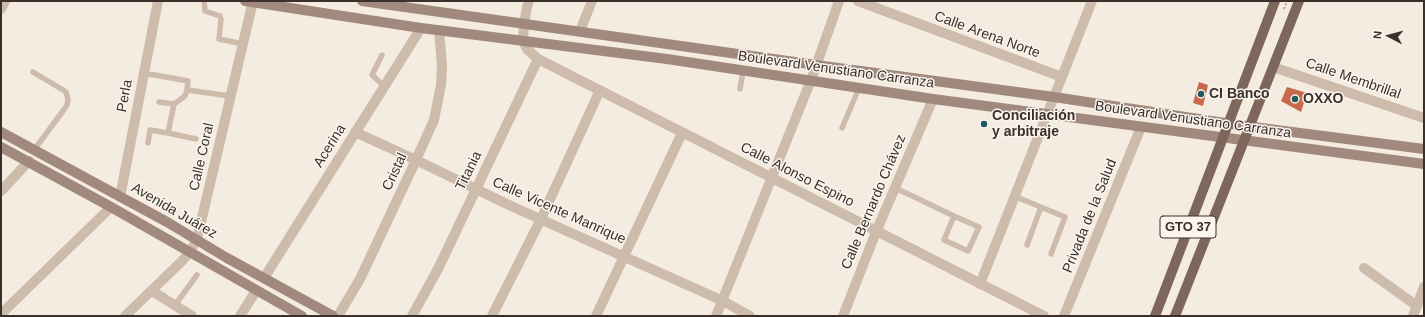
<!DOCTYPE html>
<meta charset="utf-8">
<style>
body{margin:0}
#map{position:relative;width:1425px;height:317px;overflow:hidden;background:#f4ebe1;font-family:Arial,sans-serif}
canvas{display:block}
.frame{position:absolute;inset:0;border:2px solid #3b302b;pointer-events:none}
.north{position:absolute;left:1369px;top:16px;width:40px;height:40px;-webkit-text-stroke:3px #fbf5ee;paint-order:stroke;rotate:276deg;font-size:11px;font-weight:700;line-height:16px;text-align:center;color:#3b302b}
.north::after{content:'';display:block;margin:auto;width:14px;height:18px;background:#3b302b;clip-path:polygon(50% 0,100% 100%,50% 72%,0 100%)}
</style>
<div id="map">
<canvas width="1425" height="317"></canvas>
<div class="frame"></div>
<div class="north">N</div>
</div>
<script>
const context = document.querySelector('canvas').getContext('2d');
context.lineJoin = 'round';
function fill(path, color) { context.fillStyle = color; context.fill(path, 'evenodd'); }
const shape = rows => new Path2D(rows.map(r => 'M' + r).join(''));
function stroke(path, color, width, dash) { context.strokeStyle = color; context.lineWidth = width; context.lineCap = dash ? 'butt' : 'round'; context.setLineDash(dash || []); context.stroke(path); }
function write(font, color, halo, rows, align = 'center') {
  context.font = font + ' Arial,sans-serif'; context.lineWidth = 3; context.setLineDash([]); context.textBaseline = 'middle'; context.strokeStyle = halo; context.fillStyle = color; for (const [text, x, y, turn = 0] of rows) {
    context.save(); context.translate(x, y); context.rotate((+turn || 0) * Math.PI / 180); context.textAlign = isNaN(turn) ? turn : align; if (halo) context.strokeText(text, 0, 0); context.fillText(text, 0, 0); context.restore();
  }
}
const building = shape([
 [1199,82,1208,85,1203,106,1193,103],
 [1287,87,1307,93,1301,112,1281,101]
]);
const path = shape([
 [1284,9,1287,1]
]);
const service = shape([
 [204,1,205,11,220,16,221,19,219,39,243,44],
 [382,55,372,75,384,86],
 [33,72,63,90,66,92,68,100,67,105,63,111,34,150],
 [144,74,155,75,188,81,187,90,230,96],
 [740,89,743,71],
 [187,90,185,96,174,104,168,133,196,139],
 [159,102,174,104],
 [842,128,859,88],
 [148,143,150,130,168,133],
 [894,188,906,193,954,216,979,227,968,251,944,240,954,216],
 [1014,196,1065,217,1051,254],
 [1027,245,1041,207],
 [175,305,197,275]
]);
const minor = shape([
 [858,1,1062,77],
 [1,9,5,1],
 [580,31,592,1],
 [523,41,527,49,538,59,1044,316],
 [1273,67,1424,118],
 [355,132,416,160,511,206,723,301,750,316],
 [1,191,29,161],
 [120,197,158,1],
 [1364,268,1417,306],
 [264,278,421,28],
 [980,284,1092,1],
 [152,291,192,316],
 [1,314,111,207],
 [125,316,181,262,190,252,197,239,253,1],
 [240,316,256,291],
 [338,316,360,279,416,160,434,120,441,85,442,66,439,30],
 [412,316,438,269,538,59],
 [492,316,541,219,600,90],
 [596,316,682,133],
 [716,316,811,80,839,1],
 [843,316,876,232,933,99],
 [1064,316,1141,127],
 [1413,316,1424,287]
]);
const tertiary = shape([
 [523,41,524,24,527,7,529,1]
]);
const secondary = shape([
 [245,1,421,28,667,59,933,99,1424,164],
 [362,1,816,65,1054,97,1238,125,1424,149],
 [1,132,167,222,227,258,333,316],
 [1,147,111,207,302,316]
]);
const primary = shape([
 [1155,316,1275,1],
 [1175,316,1299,1]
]);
const markers = [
 [1201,94,4,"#1f5a5e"],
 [1295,99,4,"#1f5a5e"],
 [984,124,4,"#1f5a5e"]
];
const shields = [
 [1188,227,56]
];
const shieldNames = [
 ["GTO 37",1188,227]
];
const streetNames = [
 ["Calle Arena Norte",987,35,20],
 ["Boulevard Venustiano Carranza",836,70,8],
 ["Calle Membrillal",1353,79,19],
 ["Perla",125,96,-79],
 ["Boulevard Venustiano Carranza",1193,120,8],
 ["Acerina",330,146,-58],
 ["Calle Coral",202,157,-77],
 ["Titania",469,171,-64],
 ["Cristal",395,172,-65],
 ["Calle Alonso Espino",797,175,27],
 ["Calle Bernardo Chávez",874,202,-67],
 ["Avenida Juárez",174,211,30],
 ["Calle Vicente Manrique",559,211,24],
 ["Privada de la Salud",1090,216,-68]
];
const poiNames = [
 ["CI Banco",1209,94],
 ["OXXO",1303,99],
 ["Conciliación",992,116],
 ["y arbitraje",992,132]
];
fill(building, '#c8694b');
stroke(path, '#b9a596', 2, [2, 2]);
stroke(service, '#cdbbac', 5.5);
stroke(minor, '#cdbbac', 10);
stroke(tertiary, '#cdbbac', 10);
stroke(secondary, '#a18a7d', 10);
stroke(primary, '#7d675c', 10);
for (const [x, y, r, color] of markers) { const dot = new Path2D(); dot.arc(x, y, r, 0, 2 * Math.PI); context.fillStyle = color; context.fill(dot); stroke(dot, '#fbf5ee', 1.5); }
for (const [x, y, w] of shields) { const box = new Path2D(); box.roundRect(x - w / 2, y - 11, w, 22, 3); context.fillStyle = '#fbf5ee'; context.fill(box); stroke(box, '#3b302b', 1); }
write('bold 13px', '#3b302b', null, shieldNames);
write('14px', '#3b302b', '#fbf5ee', streetNames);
write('bold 14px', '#3b302b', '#fbf5ee', poiNames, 'left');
</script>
